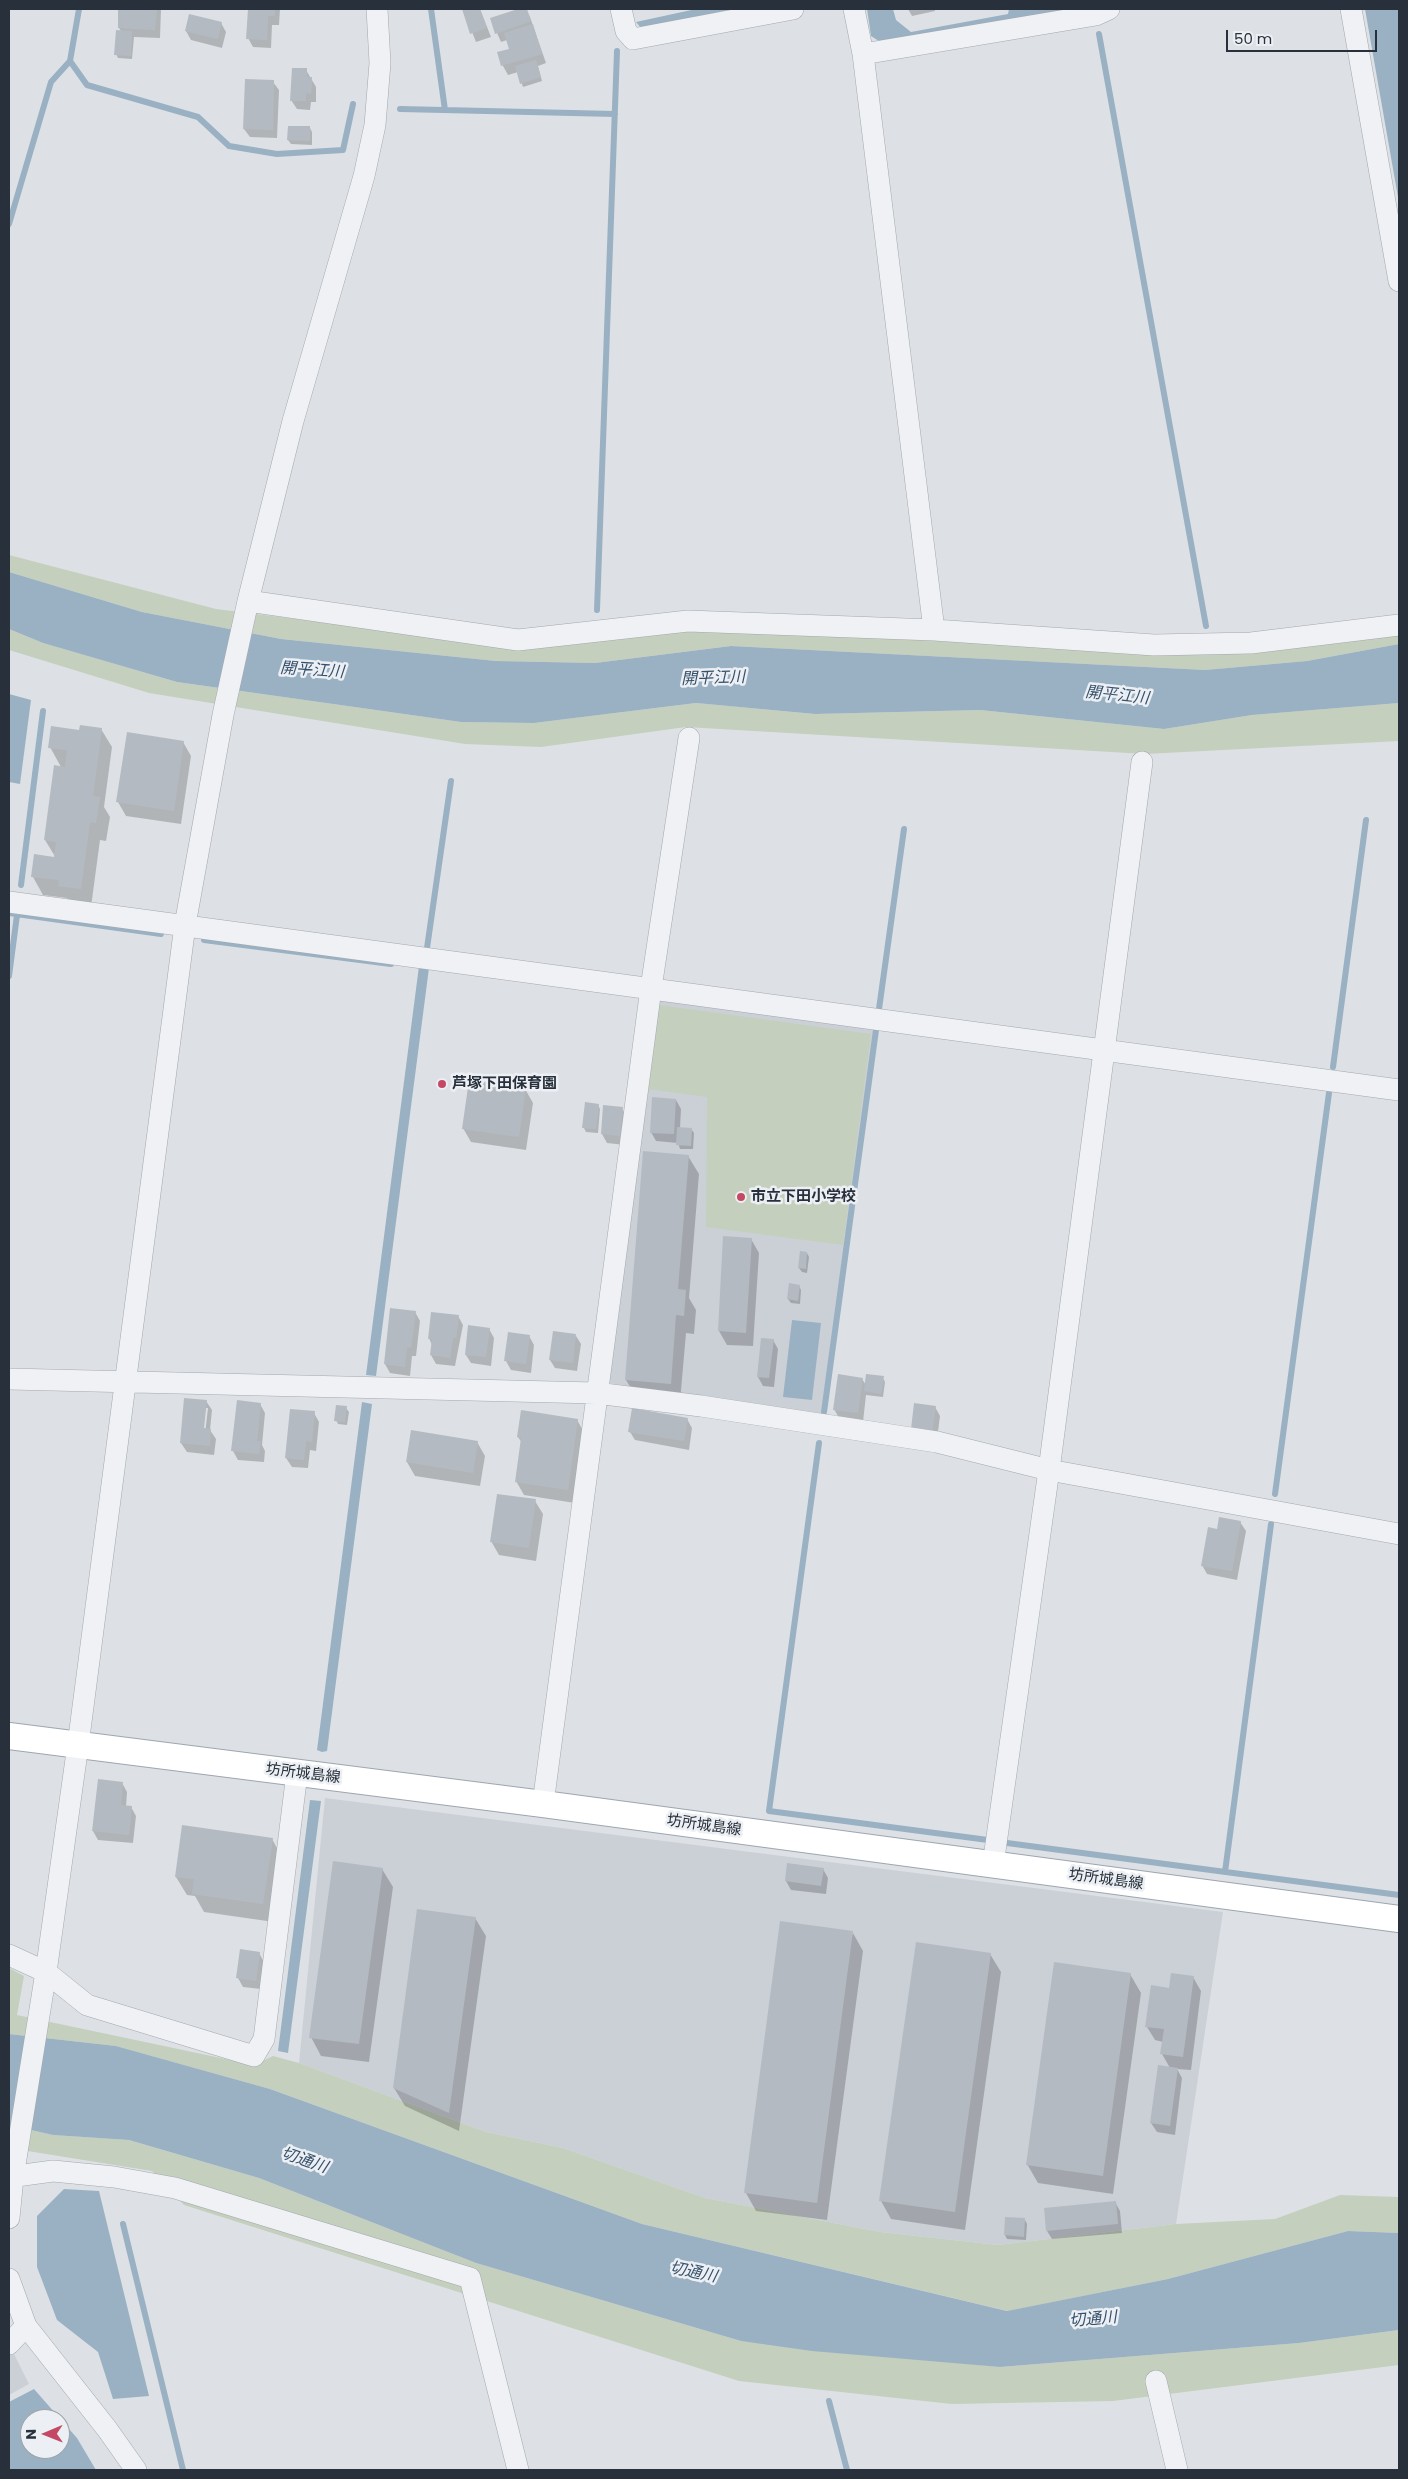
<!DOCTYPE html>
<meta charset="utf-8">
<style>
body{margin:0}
#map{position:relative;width:1408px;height:2479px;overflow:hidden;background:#dde1e5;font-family:Poppins,sans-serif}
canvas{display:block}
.frame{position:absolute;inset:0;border:10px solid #27303b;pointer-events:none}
.north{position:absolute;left:20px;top:2409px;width:50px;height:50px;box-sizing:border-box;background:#eceff3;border:1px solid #9da3a9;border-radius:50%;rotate:269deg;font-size:14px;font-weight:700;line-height:20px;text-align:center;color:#27303b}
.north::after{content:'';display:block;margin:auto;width:18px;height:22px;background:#c34964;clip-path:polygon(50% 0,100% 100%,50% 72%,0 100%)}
.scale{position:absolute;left:1226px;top:30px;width:151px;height:22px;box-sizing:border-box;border:2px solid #27303b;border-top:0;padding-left:6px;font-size:15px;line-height:18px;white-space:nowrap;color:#27303b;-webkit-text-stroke:4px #eceff3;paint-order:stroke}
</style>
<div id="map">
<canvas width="1408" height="2479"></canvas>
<div class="frame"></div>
<div class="north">N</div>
<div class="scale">50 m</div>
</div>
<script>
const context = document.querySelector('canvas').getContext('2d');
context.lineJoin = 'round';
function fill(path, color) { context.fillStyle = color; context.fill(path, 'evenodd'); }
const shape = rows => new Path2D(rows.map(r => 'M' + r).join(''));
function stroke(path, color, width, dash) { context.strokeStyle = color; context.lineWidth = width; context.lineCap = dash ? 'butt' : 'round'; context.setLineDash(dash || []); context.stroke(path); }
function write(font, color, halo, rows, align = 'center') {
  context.font = font + ' Poppins,"Noto Sans JP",sans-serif'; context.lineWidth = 5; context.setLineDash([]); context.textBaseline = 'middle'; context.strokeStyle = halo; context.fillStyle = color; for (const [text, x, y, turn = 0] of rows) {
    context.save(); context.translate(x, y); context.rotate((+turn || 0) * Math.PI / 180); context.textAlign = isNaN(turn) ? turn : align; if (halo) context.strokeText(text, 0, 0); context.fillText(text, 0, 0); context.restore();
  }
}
const built = shape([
 [654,998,878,1029,826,1416,602,1382],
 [325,1798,1223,1912,1176,2224,998,2245,880,2232,705,2198,563,2148,486,2132,299,2063],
 [9,2344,29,2384,9,2395]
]);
const green = shape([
 [9,555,216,609,520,647,704,629,1210,654,1399,634,1399,644,1307,661,1205,670,731,646,595,663,496,661,281,639,142,612,9,572],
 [9,629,43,643,177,682,461,722,534,723,696,703,815,714,980,710,1164,729,1252,715,1399,703,1399,741,1145,754,686,727,541,747,465,744,149,693,9,650],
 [659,1005,871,1034,843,1245,706,1227,707,1097,648,1089],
 [9,1968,24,1976,17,2015,254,2065,273,2056,299,2063,486,2132,563,2148,705,2198,880,2232,998,2245,1176,2224,1275,2219,1340,2195,1399,2197,1399,2233,1348,2231,1168,2279,1008,2311,642,2224,270,2089,116,2046,9,2034],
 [9,2125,53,2135,129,2140,259,2178,476,2263,741,2341,1000,2367,1299,2343,1399,2330,1399,2365,1113,2401,952,2404,739,2381,184,2205,152,2171,9,2148]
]);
const water = shape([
 [696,9,734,9,641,28,636,22],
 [867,9,893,9,896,20,911,32,1008,14,1009,9,1082,9,882,43,871,36],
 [1365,9,1399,9,1399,203],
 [9,572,142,612,281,639,496,661,595,663,731,646,1205,670,1307,661,1399,644,1399,703,1252,715,1164,729,980,710,815,714,696,703,534,723,461,722,177,682,43,643,9,629],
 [9,694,31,700,20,784,9,782],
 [419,966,429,968,376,1376,366,1375],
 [792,1320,821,1323,812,1400,783,1397],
 [362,1402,372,1404,327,1751,322,1752,317,1750],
 [310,1800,321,1801,288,2053,278,2051],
 [9,2034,116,2046,270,2089,642,2224,1007,2311,1168,2279,1348,2231,1399,2233,1399,2330,1299,2343,1000,2367,812,2351,741,2341,476,2263,259,2178,129,2140,53,2135,9,2125],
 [64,2189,99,2191,149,2396,113,2399,98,2352,57,2320,37,2267,37,2216],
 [34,2389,77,2438,96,2470,9,2470,9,2402],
 [30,2419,60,2419,60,2449,30,2449]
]);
const shadow = shape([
 [120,9,161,9,160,38,134,37,132,59,118,58,116,54,121,31,119,28],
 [249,9,280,9,279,25,272,25,271,48,253,47,248,38],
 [463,9,480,9,491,37,476,42],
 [522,9,526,9,530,17,546,63,538,66,542,81,523,87,518,72,508,75,503,66,499,53,510,49,507,40,501,42,491,19],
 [908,9,935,9,935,11,912,16],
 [221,23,226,32,222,48,191,40,186,31],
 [306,70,316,87,316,102,311,102,310,110,297,109,291,100],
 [273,82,279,90,277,138,250,137,244,129],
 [289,127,310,128,312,132,312,145,291,144,288,140],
 [101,729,112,747,104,807,110,817,106,841,100,840,91,907,70,904,67,898,43,895,33,877,56,858,45,840,61,767,50,747,80,731],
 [183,742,191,756,181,824,126,816,118,802],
 [525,1089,533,1103,526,1150,471,1142,463,1128],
 [676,1100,681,1109,680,1128,691,1129,694,1133,693,1149,680,1149,678,1143,656,1141,651,1132],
 [598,1105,600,1109,598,1133,586,1132,584,1128],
 [622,1109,627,1117,625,1145,607,1143,602,1134],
 [644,1152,688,1156,699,1174,689,1298,696,1310,694,1334,686,1333,680,1402,637,1398,626,1380],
 [751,1239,759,1253,753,1346,727,1345,719,1331],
 [807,1253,809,1257,807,1273,802,1272,799,1268],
 [799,1286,801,1290,800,1304,791,1303,788,1299],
 [391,1310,415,1312,420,1321,416,1356,412,1356,410,1376,390,1373,385,1364],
 [458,1316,463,1325,455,1366,436,1364,431,1355,432,1345,429,1338],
 [489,1329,494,1338,491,1366,471,1363,466,1355],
 [529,1336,534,1345,531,1373,511,1370,506,1361],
 [576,1336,581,1344,577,1371,555,1368,550,1360],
 [773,1340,778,1349,774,1387,763,1386,758,1377],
 [883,1378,885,1382,883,1397,866,1395,863,1422,839,1418,834,1409,862,1379,866,1385],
 [206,1401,212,1410,210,1430,216,1439,214,1455,187,1452,181,1443],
 [205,1408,208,1408,205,1434,202,1434],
 [260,1404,265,1413,262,1445,265,1451,264,1462,238,1460,233,1451],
 [935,1407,940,1416,937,1440,917,1437],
 [346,1408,349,1412,347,1425,338,1424,336,1420],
 [314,1413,319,1422,316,1451,310,1450,308,1468,292,1467,286,1458],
 [687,1419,692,1428,689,1450,635,1440,630,1432],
 [577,1420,585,1434,575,1503,524,1495,516,1481,522,1443,518,1437],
 [477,1442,485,1456,480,1486,415,1476,407,1462],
 [535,1501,543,1514,536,1561,499,1555,491,1541],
 [1240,1522,1246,1531,1237,1580,1207,1574,1202,1565,1218,1530],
 [122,1783,127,1792,126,1807,131,1807,136,1816,133,1843,98,1840,93,1831],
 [272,1839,282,1857,274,1922,204,1912,195,1896,187,1895,176,1877],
 [382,1869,393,1887,369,2062,321,2056,311,2037],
 [823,1869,828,1878,826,1894,791,1890,786,1881],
 [475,1918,486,1936,459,2131,405,2106,394,2088],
 [853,1933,863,1951,827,2220,756,2211,746,2193],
 [259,1953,264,1962,261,1989,243,1987,238,1978],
 [990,1954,1001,1972,965,2230,891,2219,881,2201],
 [1130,1974,1141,1993,1113,2194,1038,2183,1027,2164],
 [1193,1977,1201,1991,1191,2070,1177,2069,1182,2078,1175,2135,1157,2132,1151,2123,1170,2068,1162,2054,1163,2042,1155,2040,1147,2027,1171,1989],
 [1115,2202,1120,2211,1122,2233,1052,2239,1047,2231],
 [1025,2220,1027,2224,1026,2240,1007,2239,1005,2235]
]);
const stream = shape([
 [79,9,70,61,87,85,198,117,229,146,277,154,343,150,353,104],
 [431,9,445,110],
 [1099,34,1206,626],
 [400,109,615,114],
 [9,224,51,82,70,61],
 [597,610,617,51],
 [21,885,43,711],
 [9,913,161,934],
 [204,940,391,964],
 [427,948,451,781],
 [9,976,17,915],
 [879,1009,904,829],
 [1333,1067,1366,820],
 [824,1412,876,1030],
 [819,1443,769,1811,988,1840],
 [1275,1494,1329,1093],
 [1007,1843,1399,1895],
 [1225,1872,1271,1524],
 [123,2224,183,2470],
 [829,2401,847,2470]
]);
const building = shape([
 [118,9,157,9,155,30,118,28],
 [248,9,275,9,275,16,268,16,267,40,246,39],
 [462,9,480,9,487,28,470,34],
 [518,9,527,9,531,21,495,34,490,18],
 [189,14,222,22,218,39,185,31],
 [533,24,542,54,501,66,497,52,509,49,504,33],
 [116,30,132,31,131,56,114,55],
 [536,60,541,77,520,84,515,66],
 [292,68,307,68,307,77,312,77,311,94,306,93,306,101,290,101],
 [245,79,274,80,273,130,243,129],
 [288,126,310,126,310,141,287,140],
 [80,725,102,728,93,796,100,797,96,823,90,822,81,889,58,886,59,880,31,877,34,854,54,857,56,842,44,840,54,765,65,767,67,750,48,748,51,726,79,730],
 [127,732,184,741,174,811,116,802],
 [469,1080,526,1088,519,1137,462,1129],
 [652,1097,676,1099,674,1134,650,1133],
 [585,1102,599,1104,596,1129,582,1128],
 [603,1105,623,1107,620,1136,601,1134],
 [677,1127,692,1128,691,1146,676,1145],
 [643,1151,689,1155,678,1289,686,1290,684,1316,676,1315,671,1384,625,1380],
 [723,1236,752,1238,746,1333,718,1331],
 [800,1251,807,1252,806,1269,798,1268],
 [789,1283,800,1285,798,1301,787,1299],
 [390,1308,416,1311,411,1348,407,1347,405,1367,384,1364],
 [431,1312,459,1315,456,1338,453,1338,450,1358,430,1355,432,1339,428,1339],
 [468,1325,490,1328,486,1357,465,1355],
 [553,1331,576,1334,573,1363,549,1360],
 [508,1332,530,1335,526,1364,504,1361],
 [761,1338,774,1339,769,1378,757,1377],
 [838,1374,863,1378,858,1413,833,1410],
 [866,1374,884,1376,881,1394,864,1391],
 [184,1398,207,1400,204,1428,211,1429,210,1446,180,1443],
 [237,1400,261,1403,257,1441,261,1441,259,1454,231,1451],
 [914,1403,936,1406,932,1432,911,1429],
 [336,1405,347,1406,345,1422,334,1421],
 [632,1408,688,1418,684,1441,628,1432],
 [290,1409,315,1411,312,1442,306,1441,304,1460,285,1458],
 [521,1410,578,1419,568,1490,515,1482,521,1438,517,1437],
 [411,1430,478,1441,473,1473,406,1462],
 [497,1494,536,1499,529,1548,490,1542],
 [1219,1517,1241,1521,1232,1571,1201,1566,1208,1527,1217,1529],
 [98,1779,123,1782,121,1805,132,1806,129,1835,92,1831],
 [182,1825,273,1838,263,1904,192,1894,194,1879,175,1877],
 [333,1861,383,1868,359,2044,309,2038],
 [787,1863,824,1868,821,1886,785,1881],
 [417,1909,476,1917,449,2113,393,2088],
 [780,1921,853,1931,817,2203,744,2193],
 [916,1942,991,1953,955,2212,879,2201],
 [240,1949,260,1952,256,1981,236,1978],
 [1054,1962,1131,1973,1103,2176,1026,2165],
 [1171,1973,1194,1976,1183,2057,1160,2054,1164,2029,1145,2027,1151,1985,1169,1988],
 [1158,2065,1178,2068,1170,2126,1150,2123],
 [1116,2201,1118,2224,1046,2231,1044,2208],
 [1005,2217,1025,2218,1024,2237,1004,2235]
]);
const minor = shape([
 [621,9,626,31,633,39,793,9],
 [854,9,863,54,934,630],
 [1351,9,1399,281],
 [863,54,1096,15,1109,9],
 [248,601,518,640,688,621,934,630,1154,645,1251,643,1399,625],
 [9,902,1399,1090],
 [9,1379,596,1393,701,1406,937,1442,1049,1470,1399,1534],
 [543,1804,651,988,689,738],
 [993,1865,1049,1470,1142,762],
 [9,1955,46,1972,87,2005,254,2056,264,2039,297,1773],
 [9,2177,53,2171,114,2177,175,2188,470,2278,518,2470],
 [9,2218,13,2177,46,1972,78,1745,185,925,223,715,248,601,293,421,364,176,375,125,380,63,377,9],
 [9,2279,26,2326,107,2429,136,2470],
 [9,2344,26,2326],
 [1156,2381,1177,2470]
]);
const major = shape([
 [9,1736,543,1804,1399,1919]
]);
const markers = [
 [442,1084,5,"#c34964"],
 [741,1197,5,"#c34964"]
];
const poiNames = [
 ["芦塚下田保育園",452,1084],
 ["市立下田小学校",751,1197]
];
const streetNames = [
 ["坊所城島線",303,1774,7],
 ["坊所城島線",704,1826,8],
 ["坊所城島線",1106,1880,8]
];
const waterNames = [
 ["開平江川",312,671,4],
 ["開平江川",713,679,-2],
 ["開平江川",1117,696,6],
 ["切通川",304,2161,19],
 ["切通川",693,2273,12],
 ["切通川",1093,2320,-5]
];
fill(built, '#cbd0d7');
fill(green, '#c4cfbe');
fill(water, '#9ab1c3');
fill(shadow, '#0003');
stroke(stream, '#9ab1c3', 6);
fill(building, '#b4bac2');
stroke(minor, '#a3a8af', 22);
stroke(major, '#9da6b0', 28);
stroke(minor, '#eff1f4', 21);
stroke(major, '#fff', 26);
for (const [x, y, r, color] of markers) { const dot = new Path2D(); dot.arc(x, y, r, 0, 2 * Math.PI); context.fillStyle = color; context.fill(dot); stroke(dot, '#eceff3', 2); }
write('bold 15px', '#27303b', '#eceff3', poiNames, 'left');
write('15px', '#27303b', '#eceff3', streetNames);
write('italic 16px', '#35516b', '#eceff3', waterNames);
</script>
